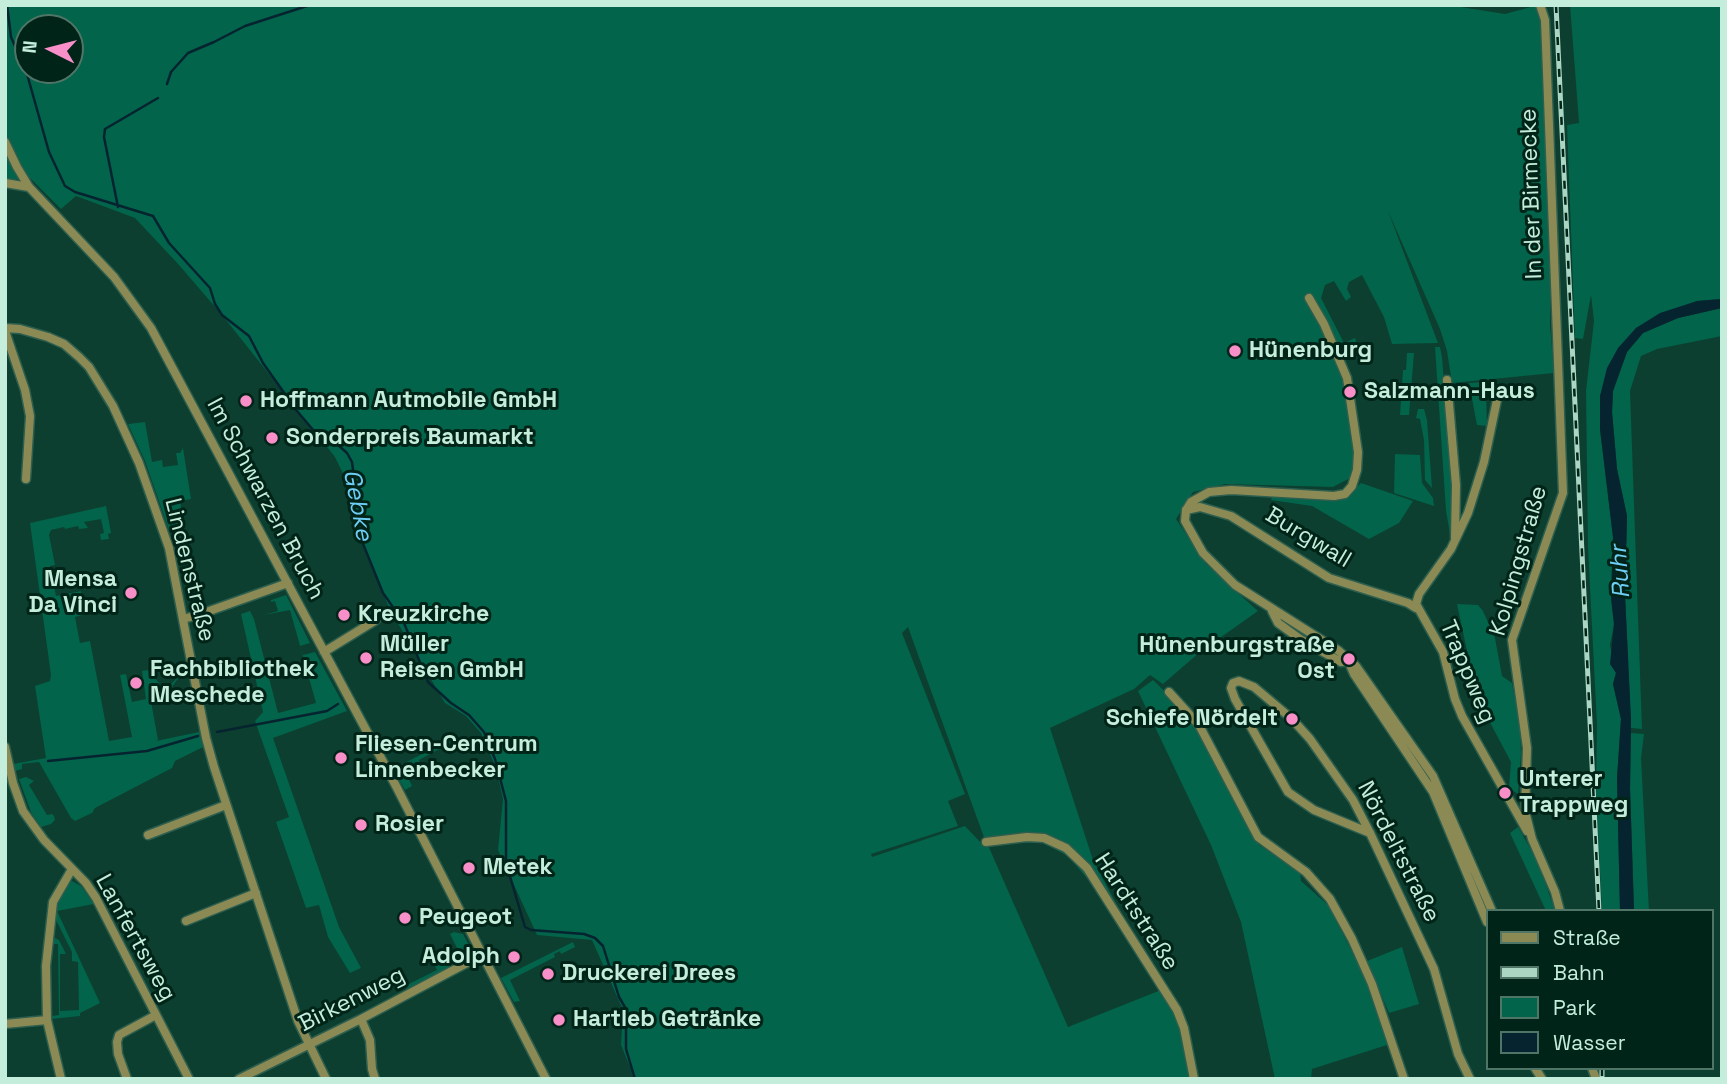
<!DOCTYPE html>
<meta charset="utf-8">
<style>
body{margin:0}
#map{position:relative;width:1727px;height:1084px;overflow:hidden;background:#0c3f2f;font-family:"Space Grotesk",sans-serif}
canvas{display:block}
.frame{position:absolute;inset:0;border:7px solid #c4eedb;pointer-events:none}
.legend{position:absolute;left:1486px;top:909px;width:228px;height:161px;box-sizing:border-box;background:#002418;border:2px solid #4e7566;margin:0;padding:9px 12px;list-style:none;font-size:21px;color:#c4eedb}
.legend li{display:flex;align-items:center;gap:14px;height:35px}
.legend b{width:35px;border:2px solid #4e7566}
.north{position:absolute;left:14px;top:14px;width:70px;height:70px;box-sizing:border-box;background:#002418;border:2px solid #4e7566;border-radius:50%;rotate:276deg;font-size:19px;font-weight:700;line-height:28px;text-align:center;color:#c4eedb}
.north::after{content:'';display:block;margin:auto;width:24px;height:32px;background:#f98fc9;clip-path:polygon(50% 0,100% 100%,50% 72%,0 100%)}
</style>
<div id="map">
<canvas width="1727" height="1084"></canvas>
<div class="frame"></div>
<ul class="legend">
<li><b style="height:9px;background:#8b8a55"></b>Straße</li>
<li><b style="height:9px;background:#abd6c4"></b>Bahn</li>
<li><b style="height:19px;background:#02644a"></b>Park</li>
<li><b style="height:19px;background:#062430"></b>Wasser</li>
</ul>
<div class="north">N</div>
</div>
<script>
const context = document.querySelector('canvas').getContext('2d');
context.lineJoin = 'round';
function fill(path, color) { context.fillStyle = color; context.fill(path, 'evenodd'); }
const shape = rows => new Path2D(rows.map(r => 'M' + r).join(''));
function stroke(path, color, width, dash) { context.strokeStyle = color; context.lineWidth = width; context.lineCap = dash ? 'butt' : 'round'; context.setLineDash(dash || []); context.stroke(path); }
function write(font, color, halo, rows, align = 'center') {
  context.font = font + ' "Space Grotesk",sans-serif'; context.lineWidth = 6; context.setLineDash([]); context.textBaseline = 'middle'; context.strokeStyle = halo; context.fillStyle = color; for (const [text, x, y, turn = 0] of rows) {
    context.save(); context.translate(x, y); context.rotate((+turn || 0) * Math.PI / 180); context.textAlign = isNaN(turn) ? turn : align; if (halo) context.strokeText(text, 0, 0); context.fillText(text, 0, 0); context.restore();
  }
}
const green = shape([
 [5,5,1448,5,1505,14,1538,5,1543,18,1550,196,1550,325,1554,373,1452,383,1447,351,1440,329,1388,211,1438,343,1392,344,1384,317,1362,275,1349,282,1347,289,1351,297,1346,301,1334,281,1325,285,1321,298,1344,343,1355,338,1360,353,1336,360,1344,380,1355,459,1352,477,1333,487,1225,484,1193,492,1176,519,1206,564,1258,611,1200,652,1163,684,1150,675,1134,689,1050,728,1093,860,1176,1017,1192,1079,635,1079,621,1045,623,1010,592,940,537,935,498,850,503,799,496,768,481,733,466,716,445,703,390,610,355,528,356,501,335,457,222,315,179,265,135,218,76,196,61,209,30,178,5,180],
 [28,28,70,28,70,70,28,70],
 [908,627,986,843,983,845,965,826,872,857,871,854,958,826,948,801,965,794,902,633],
 [987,843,1043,843,1068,856,1098,891,1161,990,1068,1027],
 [1570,5,1722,5,1722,299,1697,301,1636,328,1600,396,1600,429,1613,537,1611,598,1614,624,1610,645,1616,673,1613,684,1621,719,1617,778,1620,911,1602,911,1596,794,1597,725,1588,548,1586,391,1594,321,1591,295,1583,339,1575,338,1567,125,1579,123],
 [1722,308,1722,336,1657,349,1641,356,1630,391,1642,729,1631,728,1625,595,1627,516,1617,469,1612,412,1613,391,1627,352,1643,333,1678,318],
 [1435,347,1440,347,1442,357,1452,481,1453,533,1450,534,1446,511],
 [1407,353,1414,353,1409,415,1400,415,1403,370,1406,370],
 [1483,382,1486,390,1487,426,1477,425,1469,383],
 [1418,409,1424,409,1427,420,1432,488,1425,480,1424,440,1420,419,1416,418],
 [145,422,152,462,162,460,163,467,178,465,176,453,180,453,183,448,191,499,180,501,184,524,182,527,169,530,145,461,128,424],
 [1395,454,1420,455,1422,483,1433,498,1434,506,1394,493],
 [1361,483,1413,501,1399,523,1369,539,1312,506,1271,500,1273,493,1347,496],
 [106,506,111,533,108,534,109,539,101,540,100,534,104,533,101,519,84,522,88,528,79,529,78,526,65,529,64,527,51,530,49,535,55,565,50,566,56,596,81,591,86,614,75,617,80,643,90,641,109,741,132,737,120,675,126,674,132,702,146,699,142,671,148,670,150,676,153,676,165,690,175,680,180,669,182,670,179,677,170,690,150,696,158,740,156,741,199,732,203,747,175,761,172,768,95,808,92,813,75,821,71,818,39,762,22,764,22,769,15,771,13,764,46,758,35,686,50,681,51,675,30,523],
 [286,595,310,643,300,646,303,655,315,652,347,711,273,738,339,927,361,968,350,973,328,937,319,905,306,908,276,822,289,817,255,721,263,712,241,614,250,611,254,619,278,713,316,703,290,610,264,615,278,611,275,601,271,602,271,600],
 [1457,604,1478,605,1483,611,1495,638,1502,676,1512,683,1520,724,1521,754,1518,794,1509,788,1511,762,1477,698],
 [1153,680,1192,718,1259,845,1300,872,1301,881,1328,905,1364,975,1390,1044,1312,1069,1311,1079,1275,1079,1241,922,1211,845,1138,691],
 [1631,733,1644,734,1641,758,1649,911,1634,911,1630,788],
 [455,737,456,740,419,760,422,768,407,775,412,786,405,790,393,769],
 [26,777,34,781,29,785,47,815,52,814,54,816,55,820,51,824,41,827,31,812,19,779],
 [1518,827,1538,862,1555,911,1546,911,1510,833],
 [72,881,81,886,94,904,57,911,100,1003,80,1013,80,1016,52,1019,52,1016,59,1015,58,944,52,944,53,937,59,940,66,954,60,954,60,1011,79,1010,78,962,72,961,72,952,55,918,58,903,65,884],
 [454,932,463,934,472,951,470,957,407,989,405,986,437,970,435,966,447,960,450,964,462,958,450,934],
 [573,942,575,947,561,954,560,951,554,954,555,957,510,980,520,1001,514,1002,501,978],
 [1402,947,1419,1004,1389,1013,1367,961]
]);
const water = shape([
 [1722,299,1722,308,1678,318,1643,333,1627,352,1613,391,1612,412,1617,469,1627,516,1625,595,1631,719,1630,788,1634,911,1620,911,1617,778,1621,719,1613,684,1616,673,1610,664,1614,624,1611,598,1613,537,1600,429,1600,396,1607,368,1618,348,1636,328,1660,313,1697,301]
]);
const stream = shape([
 [7,5,11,37,27,74,49,152,65,186,75,192,153,216,169,243,210,288,215,304,222,315,249,336,263,363,297,411,314,431,337,444,347,453,352,462,354,477,352,497,357,529,383,593,404,623,428,682,451,703,469,715,484,732,495,759,506,801,506,863,525,927,531,930,584,934,595,938,603,946,619,997,626,1009,626,1049,635,1079],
 [167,84,171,72,188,53,214,42,245,26,310,5],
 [118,207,104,137,105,129,158,98],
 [217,732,327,711,338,704],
 [48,761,147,751,198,736]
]);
const street = shape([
 [1540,5,1545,20,1563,493,1512,640,1527,748,1525,811,1532,839,1555,892,1560,911],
 [5,142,17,167,29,187,114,277,151,328,396,786,546,1079],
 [5,183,29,187],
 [1309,298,1324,324,1347,378,1358,452,1357,470,1352,486,1345,494,1334,496,1231,490,1209,492,1191,502,1186,510,1185,521,1203,553,1235,585,1339,651,1356,666,1433,776,1492,911],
 [5,328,20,329,48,337,64,344,79,357,89,367,113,406,139,463,169,548,206,738,214,767,298,1021,326,1079],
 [5,331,25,390,30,416,26,479],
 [1447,380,1456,485,1455,538],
 [1497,400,1484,462,1468,513,1451,549,1419,594,1416,604,1443,652,1455,699,1462,716,1527,831],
 [1186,510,1200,507,1231,516,1329,578,1408,603,1416,608],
 [1272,611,1278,623,1300,639,1341,662,1352,661,1351,667,1354,674,1433,792,1487,922],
 [183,619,198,615,288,583],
 [324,652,376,620],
 [1169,692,1199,725,1258,837,1306,872,1330,899,1352,939,1372,984,1404,1079],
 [5,747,13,783,23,811,44,840,86,883,96,898,189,1079],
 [1370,833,1314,810,1288,792,1235,699,1231,688,1233,683,1239,681,1254,687,1292,719,1310,739,1353,800,1370,833,1434,969,1458,1054,1470,1079],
 [148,835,226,805],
 [986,842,1027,837,1044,838,1066,848,1087,868,1177,1010,1184,1028,1194,1079],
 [186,921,256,893],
 [361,1019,370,1040,372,1069,375,1079],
 [5,1024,47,1020],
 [1535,1068,1542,1079],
 [1592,1068,1596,1079],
 [61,1079,47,1020,46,966,53,902,72,869],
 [127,1079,118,1054,117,1042,119,1035,156,1015],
 [239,1079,361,1019,482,955]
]);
const rail = shape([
 [1556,5,1599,911],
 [1602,1068,1602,1079]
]);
const markers = [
 [1235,351,7,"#f98fc9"],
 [1350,392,7,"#f98fc9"],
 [246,401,7,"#f98fc9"],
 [272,438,7,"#f98fc9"],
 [131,593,7,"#f98fc9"],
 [344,615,7,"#f98fc9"],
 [366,658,7,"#f98fc9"],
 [1349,659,7,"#f98fc9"],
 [136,683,7,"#f98fc9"],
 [1292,719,7,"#f98fc9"],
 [341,758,7,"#f98fc9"],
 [1505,793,7,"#f98fc9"],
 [361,825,7,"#f98fc9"],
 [469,868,7,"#f98fc9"],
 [405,918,7,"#f98fc9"],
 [514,957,7,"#f98fc9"],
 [548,974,7,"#f98fc9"],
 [559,1020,7,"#f98fc9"]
];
const streetNames = [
 ["In der Birmecke",1532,194,-92],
 ["Im Schwarzen Bruch",265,499,62],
 ["Burgwall",1308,538,31],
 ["Kolpingstraße",1519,561,-74],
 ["Lindenstraße",189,570,76],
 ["Trappweg",1467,672,67],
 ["Nördeltstraße",1398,852,63],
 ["Hardtstraße",1136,912,57],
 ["Lanfertsweg",135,938,61],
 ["Birkenweg",352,1000,-27]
];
const poiNames = [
 ["Hünenburg",1249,351],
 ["Salzmann-Haus",1364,392],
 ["Hoffmann Autmobile GmbH",260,401],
 ["Sonderpreis Baumarkt",286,438],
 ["Mensa",117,580,"right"],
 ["Da Vinci",117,606,"right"],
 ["Kreuzkirche",358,615],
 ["Müller",380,645],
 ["Reisen GmbH",380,671],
 ["Hünenburgstraße",1335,646,"right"],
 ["Ost",1335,672,"right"],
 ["Fachbibliothek",150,670],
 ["Meschede",150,696],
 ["Schiefe Nördelt",1278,719,"right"],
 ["Fliesen-Centrum",355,745],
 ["Linnenbecker",355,771],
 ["Unterer",1519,780],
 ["Trappweg",1519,806],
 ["Rosier",375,825],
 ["Metek",483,868],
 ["Peugeot",419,918],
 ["Adolph",500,957,"right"],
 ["Druckerei Drees",562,974],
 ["Hartleb Getränke",573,1020]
];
const waterNames = [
 ["Gebke",357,505,79],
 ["Ruhr",1621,572,-94]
];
fill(green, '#02644a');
fill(water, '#062430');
stroke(stream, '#062430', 2.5);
stroke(street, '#2d5e4e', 11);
stroke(street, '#8b8a55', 8);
stroke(rail, '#abd6c4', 5);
stroke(rail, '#002418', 2.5, [8]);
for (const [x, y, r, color] of markers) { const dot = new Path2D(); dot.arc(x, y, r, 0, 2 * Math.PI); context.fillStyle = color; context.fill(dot); stroke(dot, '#002418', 2.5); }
write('23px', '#c4eedb', '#002418', streetNames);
write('bold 23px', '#c4eedb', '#002418', poiNames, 'left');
write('italic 24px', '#6ecef5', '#002418', waterNames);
</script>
